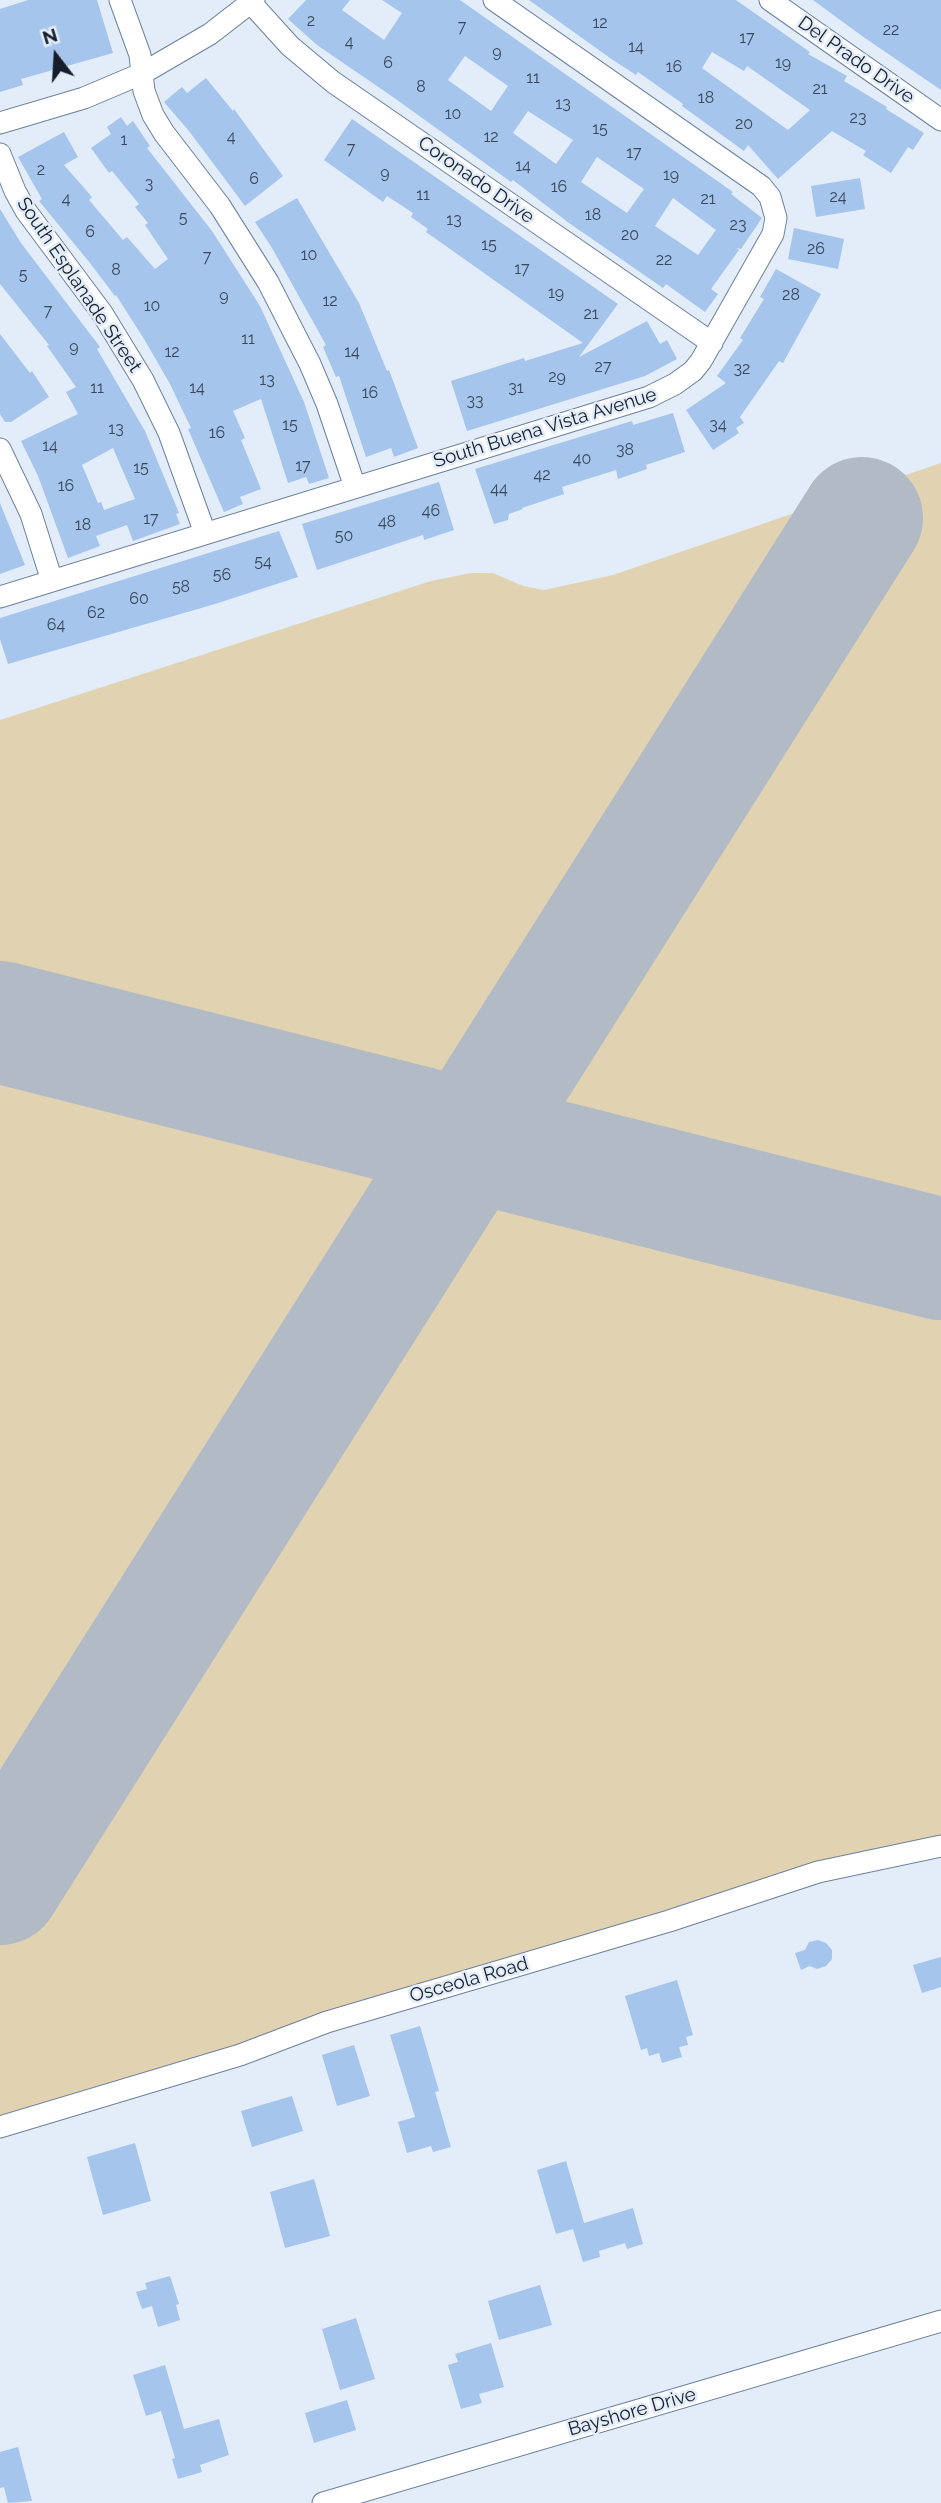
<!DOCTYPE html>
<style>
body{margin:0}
#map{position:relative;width:941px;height:2503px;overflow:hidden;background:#e3ecf9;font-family:Raleway,sans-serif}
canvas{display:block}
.north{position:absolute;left:21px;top:21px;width:70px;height:70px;-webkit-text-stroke:5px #e3ecf9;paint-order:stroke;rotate:343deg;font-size:19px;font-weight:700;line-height:28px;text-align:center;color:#161e29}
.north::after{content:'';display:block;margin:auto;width:24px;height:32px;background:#161e29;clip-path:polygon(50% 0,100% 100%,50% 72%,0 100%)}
</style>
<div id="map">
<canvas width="941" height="2503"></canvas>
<div class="north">N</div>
</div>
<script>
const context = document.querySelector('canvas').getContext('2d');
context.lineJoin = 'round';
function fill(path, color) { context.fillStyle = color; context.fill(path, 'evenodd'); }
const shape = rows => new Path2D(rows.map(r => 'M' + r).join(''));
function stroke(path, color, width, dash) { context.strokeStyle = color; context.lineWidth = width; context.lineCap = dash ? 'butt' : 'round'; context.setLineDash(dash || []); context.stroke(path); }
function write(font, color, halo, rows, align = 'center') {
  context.font = font + ' Raleway,sans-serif'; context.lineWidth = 5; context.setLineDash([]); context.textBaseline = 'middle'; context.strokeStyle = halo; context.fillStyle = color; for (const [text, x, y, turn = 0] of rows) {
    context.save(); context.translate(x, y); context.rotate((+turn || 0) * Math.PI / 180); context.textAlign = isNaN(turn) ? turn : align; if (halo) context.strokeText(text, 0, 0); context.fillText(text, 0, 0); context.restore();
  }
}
const green = shape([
 [941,463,941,1836,0,2117,0,720,431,581,471,573,493,573,523,586,544,590,613,575]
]);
const runway = shape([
 [0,1022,941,1259],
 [0,1884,862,518]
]);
const building = shape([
 [28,0,97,0,113,53,21,79,23,85,0,92,0,9],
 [306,0,350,0,342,10,384,40,402,13,382,0,460,0,733,192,731,194,762,218,741,249,737,248,739,250,711,289,718,294,705,312,666,284,663,288,569,223,513,180,511,182,393,97,317,45,288,19],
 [465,56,508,86,491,111,448,80],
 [528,111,573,140,556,164,513,133],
 [597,157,644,189,627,213,581,182],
 [673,198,716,230,698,255,655,226],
 [529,0,736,0,810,52,808,54,847,76,844,81,887,107,886,109,924,133,913,150,908,147,891,173,863,155,866,151,832,131,778,179,748,145,744,151,682,106,683,104,638,72,636,75,610,58],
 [712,52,744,71,747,66,810,110,788,130,702,68],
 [813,0,941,0,941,90,862,36],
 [206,78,233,111,234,109,283,176,245,206,189,131,164,102,182,87,187,93],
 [121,117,127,126,133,121,150,146,147,148,212,231,260,306,304,402,329,478,309,484,306,477,288,483,261,399,233,411,245,438,241,440,261,489,240,497,243,504,224,512,188,429,191,428,170,384,144,339,116,295,115,296,90,263,39,201,42,199,18,157,64,132,78,157,64,165,92,197,89,200,123,240,127,237,155,269,168,259,145,225,148,223,135,207,139,204,112,171,109,173,91,148,111,134,107,127],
 [352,119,618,304,579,357,647,321,660,344,667,340,677,359,645,376,467,431,451,381,524,358,525,361,583,343,426,232,428,229,411,217,413,213,387,196,383,202,324,160],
 [860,178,865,209,816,217,811,186],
 [297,198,359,303,387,371,389,370,418,448,394,457,391,448,366,457,339,376,336,377,323,347,326,345,272,248,255,222],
 [0,209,21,243,100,347,97,349,145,431,179,513,176,514,180,524,133,541,127,525,96,536,100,546,68,558,38,476,21,441,78,414,66,392,76,387,47,346,49,345,0,284],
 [113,448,135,499,104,510,101,502,98,503,82,465],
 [794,228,844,239,838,269,788,259],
 [776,269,821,294,783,363,779,361,740,417,744,423,736,428,739,433,713,450,686,410,726,383,717,376,743,340,740,338,764,299,760,297],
 [0,334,30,373,32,371,49,397,11,422,5,422,0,414],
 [673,413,685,452,646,465,647,469,618,479,616,470,562,487,564,494,522,508,523,509,509,514,508,520,494,524,475,469,632,421,633,425],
 [439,482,454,530,424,540,423,535,317,570,302,524],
 [0,503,25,565,0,574],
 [279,531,298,577,215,604,8,664,0,639,0,618],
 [818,1940,826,1943,832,1950,832,1959,826,1966,817,1969,810,1966,801,1970,795,1953,805,1950,809,1942],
 [941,1957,941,1987,922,1993,913,1965],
 [677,1980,693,2035,686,2037,688,2045,679,2047,682,2057,662,2063,659,2053,649,2056,647,2048,641,2050,625,1996],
 [420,2026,439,2091,435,2092,451,2147,433,2152,431,2146,407,2153,398,2122,415,2117,390,2035],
 [354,2045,370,2096,337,2106,322,2055],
 [292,2096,303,2131,252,2147,241,2111],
 [135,2143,151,2201,103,2215,87,2157],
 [566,2161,584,2223,633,2208,643,2244,627,2249,625,2243,599,2251,600,2257,583,2262,573,2229,556,2234,537,2170],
 [314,2179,330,2236,285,2248,270,2192],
 [170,2276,179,2304,176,2305,180,2320,158,2327,152,2306,142,2309,136,2292,147,2289,145,2283],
 [540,2285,552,2325,499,2340,488,2301],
 [356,2318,375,2379,340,2390,322,2329],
 [491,2343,504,2387,479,2394,482,2403,461,2409,448,2365,458,2362,455,2354],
 [165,2365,184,2429,219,2419,229,2455,200,2465,202,2472,178,2479,172,2459,175,2458,161,2411,146,2416,133,2375],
 [347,2400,356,2430,314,2443,305,2413],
 [18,2447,32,2501,8,2503,4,2487,0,2488,0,2452]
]);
const minor = shape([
 [120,0,140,55,144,91,153,115,164,133,220,206,268,282,310,364,327,404,355,487],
 [770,0,941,120],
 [251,3,290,46,333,82,712,343],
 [0,123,84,98,143,73,210,34,254,0],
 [0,154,15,191,26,211,102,313,143,380,169,433,205,533],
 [0,449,31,514,52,581],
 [0,597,649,397,675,384,693,371,701,361,773,234,776,218,770,197,761,186,494,0],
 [0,2127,240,2055,327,2022,669,1921,818,1872,941,1846],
 [323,2503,941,2321]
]);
const numberNames = [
 ["2",311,21],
 ["12",600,23],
 ["7",462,27],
 ["22",891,30],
 ["17",747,38],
 ["4",349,42],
 ["14",636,47],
 ["9",497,52],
 ["6",388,63],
 ["19",783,63],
 ["16",674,67],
 ["11",533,78],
 ["8",421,87],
 ["21",820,89],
 ["18",706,98],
 ["13",563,104],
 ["10",453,114],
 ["23",858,118],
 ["20",744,124],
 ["15",600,129],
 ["4",231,137],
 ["12",491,137],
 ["1",124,140],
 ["7",351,149],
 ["17",634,153],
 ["14",523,166],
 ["2",41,170],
 ["9",385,173],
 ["19",671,175],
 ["6",254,179],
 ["3",149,184],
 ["16",559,187],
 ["11",423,195],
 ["24",838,197],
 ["4",66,199],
 ["21",708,199],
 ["18",593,215],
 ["5",183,218],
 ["13",454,220],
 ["23",738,225],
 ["6",90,232],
 ["20",630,235],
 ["15",489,245],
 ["26",816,249],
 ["10",309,255],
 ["7",207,257],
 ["22",664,260],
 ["17",522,269],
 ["8",116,270],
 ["5",23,275],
 ["19",556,293],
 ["28",791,295],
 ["9",224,296],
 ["12",330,301],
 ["10",152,306],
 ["7",48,311],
 ["21",591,314],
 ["11",248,339],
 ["9",74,347],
 ["12",172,352],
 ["14",352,352],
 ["27",603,367],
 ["32",742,369],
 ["29",557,377],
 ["13",267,380],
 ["11",97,388],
 ["14",197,388],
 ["31",516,388],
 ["16",370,393],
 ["33",475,401],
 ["15",290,425],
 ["34",718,425],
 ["13",116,429],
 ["16",217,433],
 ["14",50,446],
 ["38",625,450],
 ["40",582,459],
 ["17",303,466],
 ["15",141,468],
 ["42",542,475],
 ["16",66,486],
 ["44",499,489],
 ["46",431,511],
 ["17",151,519],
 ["48",387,522],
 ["18",83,525],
 ["50",344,536],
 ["54",263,562],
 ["56",222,575],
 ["58",181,587],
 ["60",139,599],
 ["62",96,613],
 ["64",56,625]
];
const streetNames = [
 ["Del Prado Drive",856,60,35],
 ["Coronado Drive",476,180,35],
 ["South Esplanade Street",79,285,56],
 ["South Buena Vista Avenue",545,428,-17],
 ["Osceola Road",469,1980,-16],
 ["Bayshore Drive",632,2412,-16]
];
fill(green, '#e1d3b2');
stroke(runway, '#b2bac6', 122);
fill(building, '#a5c5ed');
stroke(minor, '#6b819c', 23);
stroke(minor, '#fff', 21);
write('16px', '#3a485a', null, numberNames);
write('19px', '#161e29', '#e3ecf9', streetNames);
</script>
